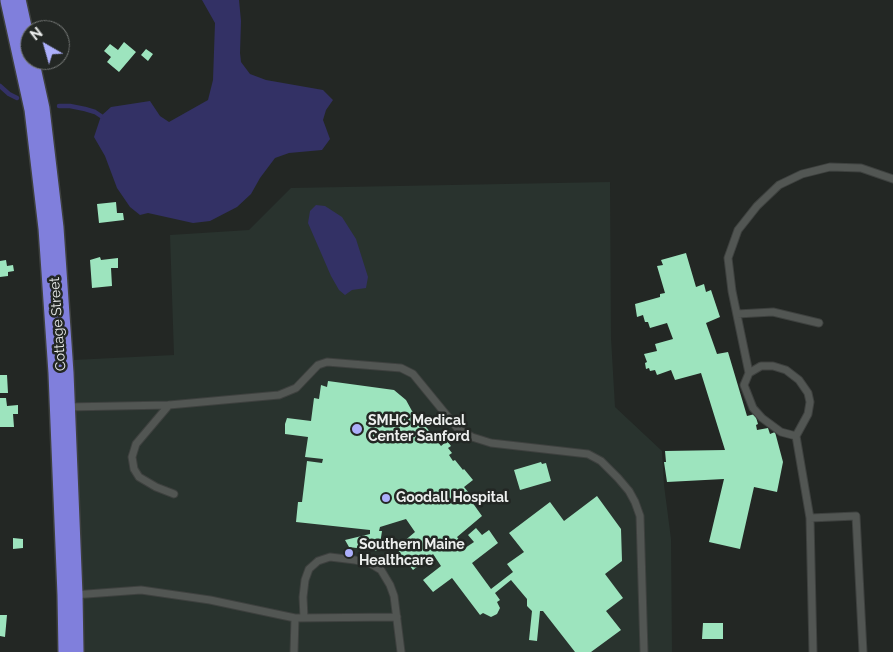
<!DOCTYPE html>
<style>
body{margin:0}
#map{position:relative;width:893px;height:652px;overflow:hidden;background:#232724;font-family:Raleway,sans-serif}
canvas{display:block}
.north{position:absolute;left:20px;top:20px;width:50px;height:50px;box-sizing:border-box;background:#232724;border:1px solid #747775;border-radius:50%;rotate:322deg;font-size:14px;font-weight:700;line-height:20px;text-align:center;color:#edefee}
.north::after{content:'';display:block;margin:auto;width:18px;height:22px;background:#acaffb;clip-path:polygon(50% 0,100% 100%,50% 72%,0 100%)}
</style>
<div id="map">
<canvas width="893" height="652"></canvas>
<div class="north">N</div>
</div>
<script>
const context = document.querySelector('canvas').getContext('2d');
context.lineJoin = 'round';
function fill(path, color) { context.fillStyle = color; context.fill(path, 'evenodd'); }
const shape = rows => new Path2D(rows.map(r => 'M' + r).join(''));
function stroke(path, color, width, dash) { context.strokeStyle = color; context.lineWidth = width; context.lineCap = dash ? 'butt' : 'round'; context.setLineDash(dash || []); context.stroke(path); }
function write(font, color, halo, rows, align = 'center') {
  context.font = font + ' Raleway,sans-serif'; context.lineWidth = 5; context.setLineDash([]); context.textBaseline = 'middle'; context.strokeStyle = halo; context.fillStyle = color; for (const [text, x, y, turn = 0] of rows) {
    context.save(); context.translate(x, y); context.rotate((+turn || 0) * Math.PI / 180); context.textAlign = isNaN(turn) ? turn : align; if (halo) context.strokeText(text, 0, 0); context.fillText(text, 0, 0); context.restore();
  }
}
const built = shape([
 [610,182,611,338,615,407,662,451,664,485,671,539,672,652,85,652,73,360,174,355,170,235,249,230,291,188]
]);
const water = shape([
 [202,0,239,0,241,21,240,53,241,62,250,74,266,80,323,90,333,100,326,110,323,120,330,139,322,150,289,153,275,158,260,178,251,194,237,207,210,221,193,223,148,213,140,215,130,207,117,188,105,156,94,137,101,116,111,107,150,101,160,116,169,122,208,100,213,80,215,23],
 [316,205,325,206,342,217,356,239,368,277,366,288,352,290,345,295,339,290,331,276,308,223,310,211]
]);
const stream = shape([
 [0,86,9,94,17,98],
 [59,106,70,106,85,109,95,112,101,116]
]);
const building = shape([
 [124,42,136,52,119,72,107,62,111,57,104,51,110,44,118,50],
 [146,49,153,54,148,61,141,55],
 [116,202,117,213,123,213,124,220,99,223,97,204],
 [686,253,696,287,704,284,706,292,711,290,720,317,706,323,717,354,728,352,747,416,755,414,758,424,756,425,757,430,768,428,770,434,775,432,783,462,777,492,754,487,740,549,709,542,724,479,667,482,664,462,666,462,665,451,725,450,701,373,675,380,671,370,657,375,655,370,650,371,649,368,646,369,645,363,647,362,644,354,657,351,655,344,673,339,667,323,650,328,648,322,645,322,643,315,637,317,635,304,660,297,660,294,665,293,657,266,663,265,661,260],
 [100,257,101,260,118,258,118,268,111,268,112,286,92,288,90,260],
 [6,260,7,266,13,265,14,271,8,272,8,276,0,277,0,261],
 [0,375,7,375,8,393,0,393],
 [328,381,394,390,406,400,412,411,419,418,441,446,447,441,451,446,448,448,452,453,449,455,453,461,455,460,463,470,464,469,473,480,464,487,469,493,467,495,482,516,457,537,465,548,474,542,468,535,476,528,482,535,489,530,498,543,472,563,491,589,513,572,507,564,524,552,509,533,550,502,564,521,597,496,621,529,622,561,605,574,623,598,606,611,621,630,591,652,575,652,543,611,540,611,537,641,529,640,532,611,527,606,527,599,511,580,495,593,500,600,497,602,500,608,497,614,491,617,483,613,480,615,452,578,433,592,423,580,441,566,433,554,413,570,396,548,415,532,406,519,380,527,379,531,382,531,379,551,349,547,345,540,370,534,370,530,296,522,298,502,302,502,307,461,322,463,323,459,305,457,308,437,285,434,285,424,287,418,311,421,314,398,319,399,321,385,327,387],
 [0,398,6,398,7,406,18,405,18,414,13,414,14,427,0,427],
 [541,462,542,464,546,463,551,481,520,490,514,470],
 [13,538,23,539,23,548,13,549],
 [0,615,7,615,5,637,0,636],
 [703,623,723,623,723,639,702,639]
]);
const lane = shape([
 [737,314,773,312,819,323],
 [749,373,732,291,728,258,738,230,757,206,779,185,802,174,830,167,861,168,893,179],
 [169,405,136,444,132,457,134,469,139,477,156,487,174,494],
 [67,407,169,405,279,395,296,388,318,365,327,362,401,368,413,374,458,429,472,437,491,443,588,454,601,461,618,478,629,491,635,502,640,516,644,652],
 [796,436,781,432,762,418,753,408,744,385,749,373,761,366,773,366,786,370,799,380,808,393,810,402,808,414,796,436,810,518,813,652],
 [810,518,856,516,863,652],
 [73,595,141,590,210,600,295,618,397,617],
 [304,618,303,597,305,580,309,569,318,561,330,557,355,560,371,564,381,570,390,585,394,596,401,652],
 [294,652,295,618]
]);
const highway = shape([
 [13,0,37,109,51,228,61,373,70,595,71,652]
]);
const markers = [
 [357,429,6,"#acaffb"],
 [386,498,5,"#acaffb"],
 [349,553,5,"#acaffb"]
];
const streetNames = [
 ["Cottage Street",58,324,-94]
];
const poiNames = [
 ["SMHC Medical",368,421],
 ["Center Sanford",368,437],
 ["Goodall Hospital",396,498],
 ["Southern Maine",359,545],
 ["Healthcare",359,561]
];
fill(built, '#29332e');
fill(water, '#333165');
stroke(stream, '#333165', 4.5);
fill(building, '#9de4be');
stroke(lane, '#3e413f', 9);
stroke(highway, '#3e413f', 28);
stroke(lane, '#525653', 7);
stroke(highway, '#807fdc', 25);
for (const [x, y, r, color] of markers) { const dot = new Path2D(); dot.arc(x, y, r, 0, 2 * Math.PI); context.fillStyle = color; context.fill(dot); stroke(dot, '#232724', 2); }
write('14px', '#edefee', '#232724', streetNames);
write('bold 14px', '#edefee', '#232724', poiNames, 'left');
</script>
